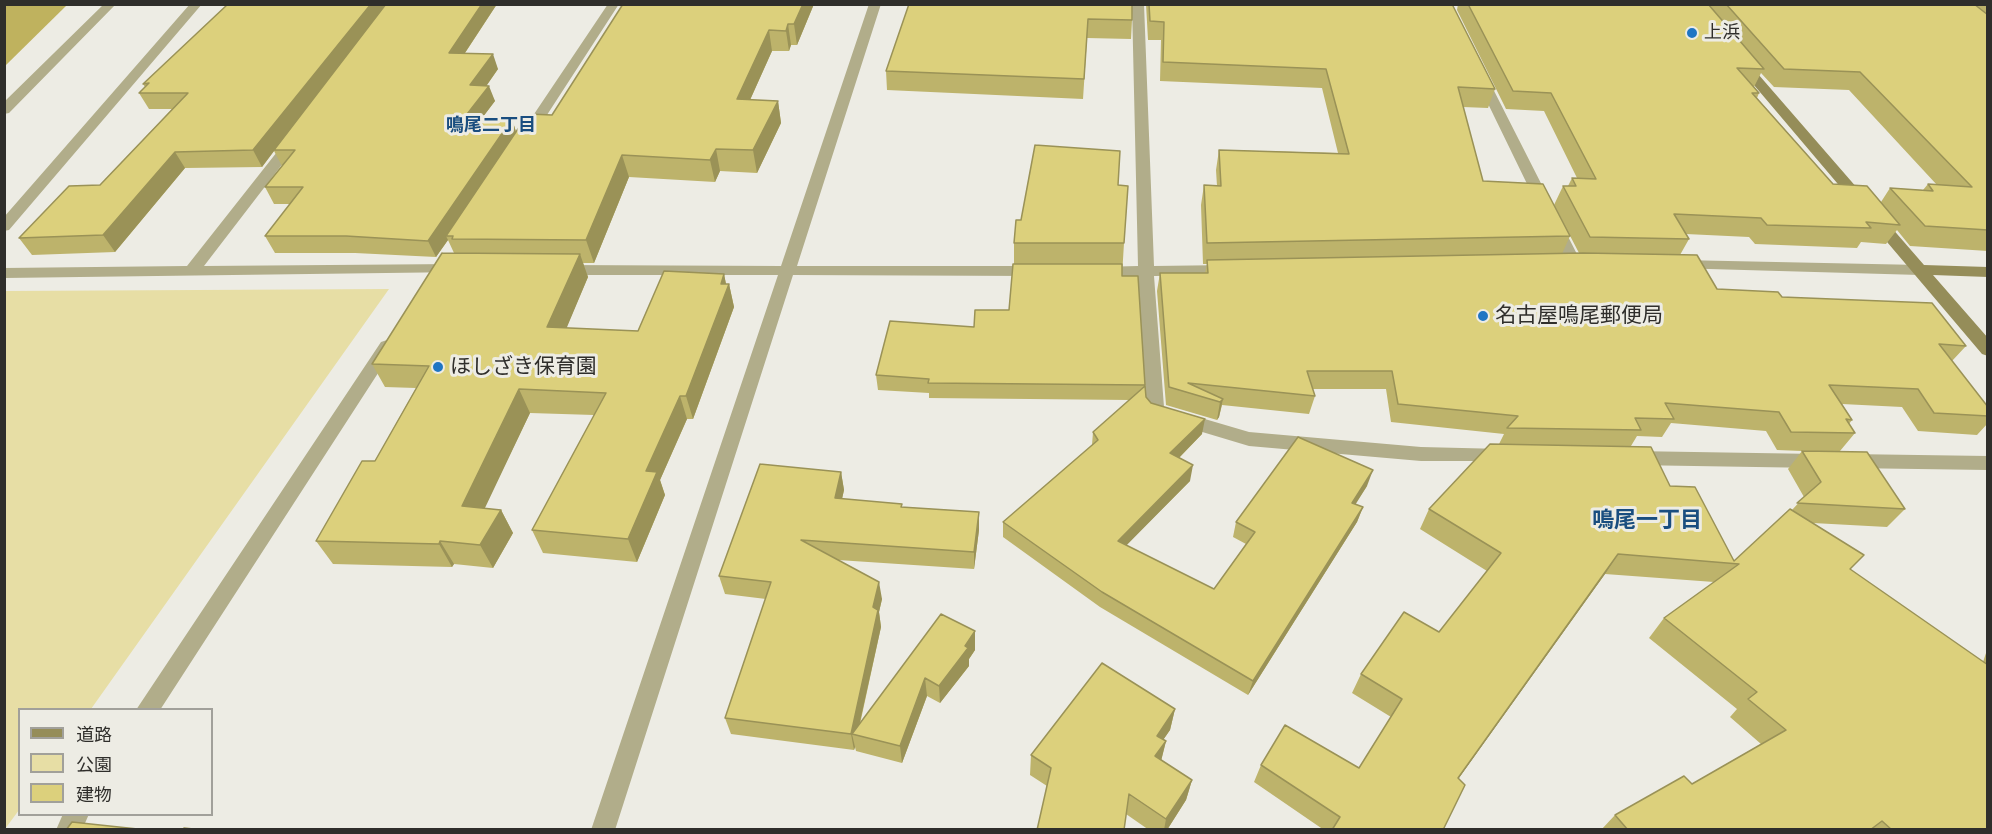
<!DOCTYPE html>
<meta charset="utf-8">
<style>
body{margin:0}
#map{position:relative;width:1992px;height:834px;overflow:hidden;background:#edece4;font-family:Helvetica,"Noto Sans JP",sans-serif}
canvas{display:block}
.frame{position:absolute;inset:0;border:6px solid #2f2e2b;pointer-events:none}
.legend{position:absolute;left:18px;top:708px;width:195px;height:108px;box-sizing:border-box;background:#edece4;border:2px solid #a1a09a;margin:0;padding:8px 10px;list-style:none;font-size:18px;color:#2f2e2b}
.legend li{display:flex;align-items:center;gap:12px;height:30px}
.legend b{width:30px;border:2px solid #a1a09a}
</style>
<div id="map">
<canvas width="1992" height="834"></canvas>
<div class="frame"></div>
<ul class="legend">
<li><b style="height:8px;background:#958d59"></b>道路</li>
<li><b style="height:16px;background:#e7dea5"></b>公園</li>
<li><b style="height:16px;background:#dcd07c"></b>建物</li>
</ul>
</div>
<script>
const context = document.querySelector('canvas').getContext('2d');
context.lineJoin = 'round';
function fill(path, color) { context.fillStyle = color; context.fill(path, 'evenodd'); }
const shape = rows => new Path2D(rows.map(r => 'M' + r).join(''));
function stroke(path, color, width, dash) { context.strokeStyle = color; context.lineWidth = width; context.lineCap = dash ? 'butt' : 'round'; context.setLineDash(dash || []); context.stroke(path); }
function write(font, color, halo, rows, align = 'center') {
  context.font = font + ' Helvetica,"Noto Sans JP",sans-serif'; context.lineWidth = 6; context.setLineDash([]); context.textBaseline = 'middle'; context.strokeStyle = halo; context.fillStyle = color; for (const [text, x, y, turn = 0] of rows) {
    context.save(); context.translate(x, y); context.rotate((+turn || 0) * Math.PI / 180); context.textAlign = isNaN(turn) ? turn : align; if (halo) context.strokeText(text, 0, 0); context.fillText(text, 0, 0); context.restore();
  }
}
const green = shape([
 [389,289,91,709,20,710,19,810,5,829,5,291]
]);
const water = shape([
 [5,4,67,4,67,5,5,66]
]);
const street = shape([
 [104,4,116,4,9,113,4,114,4,102,104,4],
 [190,4,202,4,9,230,4,231,4,217,190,4],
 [608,4,619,4,532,138,522,138,520,135,608,4],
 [869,4,881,4,797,266,1035,266,1043,271,1035,276,793,275,615,830,591,830,778,275,561,275,553,270,561,265,781,266,869,4],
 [1132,4,1144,4,1154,266,1230,265,1238,270,1230,275,1154,276,1164,407,1249,432,1421,447,1503,449,1510,451,1512,456,1510,461,1421,461,1249,446,1149,416,1146,411,1138,276,1098,277,1090,272,1098,267,1138,266,1132,4],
 [1482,75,1488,79,1582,264,1579,267,1574,269,1566,264,1476,79,1482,75],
 [293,137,300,141,204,266,456,264,464,269,462,272,4,278,4,268,187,266,288,138,293,137],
 [1680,260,1920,265,1928,270,1920,275,1674,268,1672,265,1674,262,1680,260],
 [387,340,393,342,395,346,393,350,160,710,136,710,381,342,387,340],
 [1632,451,1818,454,1825,456,1827,461,1825,466,1818,468,1632,465,1625,463,1623,458,1625,453,1632,451],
 [1848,454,1988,456,1988,470,1848,468,1841,466,1839,461,1841,456,1848,454],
 [63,814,89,814,82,830,56,830,63,814]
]);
const secondary = shape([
 [1741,58,1745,59,1924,265,1988,267,1988,277,1933,275,1988,338,1988,356,1982,354,1737,65,1735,62,1741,58]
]);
const wall = shape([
 [228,4,497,4,465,53,498,69,486,86,495,101,482,118,512,119,516,132,552,115,814,4,797,45,791,45,789,51,772,51,750,100,778,101,781,123,757,173,720,171,715,182,629,177,594,263,583,263,588,277,566,328,638,331,724,274,726,284,729,284,734,307,693,419,687,419,660,480,665,495,637,562,543,553,532,530,594,415,530,413,484,508,501,510,513,533,493,568,454,564,452,567,333,564,316,541,375,461,416,388,385,387,372,364,454,253,448,240,436,257,355,253,275,253,265,236,290,204,274,204,265,187,282,166,274,151,262,167,185,168,115,252,32,255,19,238,100,185,172,109,149,109,139,93,145,87,143,84],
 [909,4,1132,20,1131,39,1087,38,1083,99,887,90,886,71],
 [1146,4,1452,4,1495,89,1488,108,1463,107,1483,181,1570,236,1562,254,1579,253,1554,205,1563,186,1568,186,1572,178,1577,178,1544,111,1506,109,1457,10,1458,4,1988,4,1988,251,1910,246,1897,230,1886,244,1861,242,1857,248,1755,244,1749,237,1686,234,1689,239,1680,255,1717,289,1782,297,1966,346,1952,361,1988,407,1988,423,1977,435,1918,431,1902,407,1842,404,1852,420,1849,424,1855,433,1840,451,1905,509,1887,527,1813,523,1851,570,1983,662,1988,647,1988,830,1601,830,1615,815,1692,784,1761,744,1730,717,1737,709,1649,638,1664,618,1714,582,1605,574,1458,779,1443,830,1324,830,1254,782,1261,765,1359,768,1391,717,1352,693,1361,674,1439,632,1487,571,1420,529,1429,509,1499,444,1504,434,1391,422,1386,389,1313,389,1315,396,1309,414,1222,405,1219,417,1217,420,1166,405,1157,291,1160,273,1205,273,1207,264,1203,264,1201,205,1204,185,1217,186,1216,170,1219,150,1338,153,1322,88,1160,81,1161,40,1148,40],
 [1761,73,1774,87,1849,90,1937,185,1928,184,1923,190,1890,188,1881,202,1833,184,1757,98,1759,93,1754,87],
 [1671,423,1766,431,1777,450,1802,451,1788,469,1804,497,1792,510,1734,561,1670,486,1631,446,1637,436,1662,437],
 [1118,185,1124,243,1122,276,1145,385,1146,397,1151,403,1202,434,1179,458,1190,481,1126,545,1214,589,1246,544,1233,537,1236,522,1367,486,1355,504,1363,507,1357,522,1248,695,1100,607,1003,537,1003,522,1092,445,1093,432,1130,400,929,398,929,393,878,390,876,375,974,327,1009,310,1014,264,1014,243,1021,220],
 [841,472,844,490,842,499,902,504,902,507,979,512,979,530,974,569,838,560,882,599,879,612,881,627,860,724,975,631,975,650,969,659,969,666,940,703,927,696,902,763,856,751,855,747,854,750,731,734,725,718,766,599,725,594,719,576],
 [1175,709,1170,730,1163,740,1166,741,1161,761,1192,780,1186,800,1167,830,1149,830,1126,814,1047,786,1030,775,1031,755]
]);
const shadedWall = shape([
 [371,4,390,4,274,150,274,151,262,167,253,150],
 [481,4,497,4,455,68,449,53],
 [803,4,814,4,797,45,794,24],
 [788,24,791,45,789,51,786,31],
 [769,30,772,51,741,120,737,99],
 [493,54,498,69,476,101,470,85],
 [489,86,495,101,470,134,464,118],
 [778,101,781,123,757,173,753,150],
 [512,119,517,135,446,236,448,240,436,257,428,241],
 [716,149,720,171,715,182,710,160],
 [175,152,185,168,115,252,103,235],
 [622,155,629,177,594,263,586,240],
 [580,254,588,277,557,351,547,327],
 [724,274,727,289,729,284,734,307,693,419,686,396],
 [519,389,530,413,475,529,462,506],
 [680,396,687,419,660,480,665,495,637,562,628,539,646,471],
 [1223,399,1219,417,1217,420,1220,402],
 [1205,419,1202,434,1168,469,1170,453],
 [1193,465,1190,481,1116,556,1118,541],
 [1373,470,1367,486,1347,518,1352,503],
 [841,472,844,490,838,516,835,498],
 [1363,507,1357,522,1248,695,1253,681],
 [501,510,513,533,493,568,480,545],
 [979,512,979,530,974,569,974,552],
 [440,541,454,564,452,567,439,544],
 [1618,554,1605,574,1446,796,1458,778],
 [879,582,882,599,879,612,881,627,857,735,852,734,855,747,854,750,851,734,873,607],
 [975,631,975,650,969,659,969,666,940,703,939,686],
 [925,678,927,696,902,763,900,746],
 [1175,709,1170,730,1152,756,1157,736],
 [1166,741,1161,761,1155,756],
 [1192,780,1186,800,1167,830,1164,830,1166,819]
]);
const building = shape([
 [228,4,371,4,253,150,175,152,103,235,19,238,69,186,100,185,188,93,139,93,149,83,143,84,228,4],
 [386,4,482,4,449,53,493,54,470,85,489,86,464,118,512,119,428,241,346,236,265,236,303,187,265,187,295,150,274,150,386,4],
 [623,4,803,4,794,24,788,24,786,31,769,30,737,99,778,101,753,150,716,149,710,160,622,155,586,240,452,239,453,236,446,236,528,114,552,115,623,4],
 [909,4,1132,4,1132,20,1088,19,1084,79,886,71,909,4],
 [1149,4,1452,4,1495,89,1458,87,1483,181,1543,184,1570,236,1207,243,1204,185,1221,186,1219,150,1349,154,1326,69,1163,62,1164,22,1150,21,1149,4],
 [1468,4,1708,4,1764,69,1737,68,1759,93,1752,93,1833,184,1867,186,1900,225,1866,222,1871,228,1767,225,1761,218,1674,214,1689,239,1590,237,1563,186,1576,186,1572,178,1596,179,1551,93,1513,91,1468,4],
 [1726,4,1974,4,1988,15,1988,230,1925,226,1890,188,1933,191,1928,184,1972,187,1860,72,1784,69,1726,4],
 [1035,145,1120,151,1118,185,1128,186,1124,243,1014,243,1016,220,1021,220,1035,145],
 [442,253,580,254,547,327,638,331,664,271,724,274,721,284,729,284,686,396,680,396,646,471,657,472,628,539,532,530,606,393,519,389,462,506,501,510,480,545,440,541,439,544,316,541,362,461,375,461,429,366,372,364,442,253],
 [1583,253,1697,255,1717,289,1778,292,1782,297,1932,303,1966,346,1939,344,1988,407,1988,416,1934,413,1918,389,1829,385,1852,420,1846,419,1855,433,1791,432,1779,412,1665,403,1674,419,1635,418,1641,430,1507,428,1518,416,1398,404,1392,371,1307,371,1315,396,1188,383,1223,399,1220,402,1169,387,1160,273,1208,273,1207,260,1583,253],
 [1013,264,1122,264,1122,276,1138,276,1145,385,928,383,929,379,876,375,890,321,974,327,975,310,1009,310,1013,264],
 [1145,386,1146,397,1151,403,1205,419,1170,453,1193,465,1118,541,1214,589,1255,532,1236,522,1298,437,1373,470,1352,503,1363,507,1253,681,1102,592,1003,522,1098,440,1093,432,1145,386],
 [1490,444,1651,447,1670,486,1695,487,1734,561,1790,509,1864,555,1850,569,1988,665,1988,830,1892,830,1882,821,1870,830,1628,830,1615,815,1684,776,1692,784,1786,730,1748,699,1757,692,1664,618,1739,564,1618,554,1458,778,1465,785,1443,830,1332,830,1340,817,1261,765,1285,725,1359,768,1402,699,1361,674,1404,612,1439,632,1501,553,1429,509,1490,444],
 [1802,451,1867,452,1905,509,1797,503,1821,482,1802,451],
 [760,464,841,472,835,498,902,504,901,507,979,512,974,552,801,540,879,582,873,607,878,610,851,734,725,718,771,582,719,576,760,464],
 [941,614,975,631,965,646,968,648,939,686,925,678,900,746,852,734,941,614],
 [1102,663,1175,709,1157,736,1166,741,1155,756,1192,780,1166,819,1129,794,1124,830,1037,830,1051,768,1031,755,1102,663],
 [72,822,147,830,66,830,72,822],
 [184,828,203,830,182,830,184,828]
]);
const markers = [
 [1692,33,6,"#1f75c3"],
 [1483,316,6,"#1f75c3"],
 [438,367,6,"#1f75c3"]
];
const farPoinames = [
 ["上浜",1704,33]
];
const farNeighbourhoodnames = [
 ["鳴尾二丁目",491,126]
];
const poiNames = [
 ["名古屋鳴尾郵便局",1495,316],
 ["ほしざき保育園",450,367]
];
const neighbourhoodNames = [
 ["鳴尾一丁目",1647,521]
];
fill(green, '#e7dea5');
fill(water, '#bfb25e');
fill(street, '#b1ad8a');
fill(secondary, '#958d59');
fill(wall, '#bdb36b');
fill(shadedWall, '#9a9257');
fill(building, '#dcd07c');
stroke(building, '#9a9257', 1.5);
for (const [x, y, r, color] of markers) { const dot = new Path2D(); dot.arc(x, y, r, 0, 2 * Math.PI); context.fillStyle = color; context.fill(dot); stroke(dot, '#edece4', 2); }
write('18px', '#2f2e2b', '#edece4', farPoinames, 'left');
write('bold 18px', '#194d7f', '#edece4', farNeighbourhoodnames);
write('21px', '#2f2e2b', '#edece4', poiNames, 'left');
write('bold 22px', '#194d7f', '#edece4', neighbourhoodNames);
</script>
